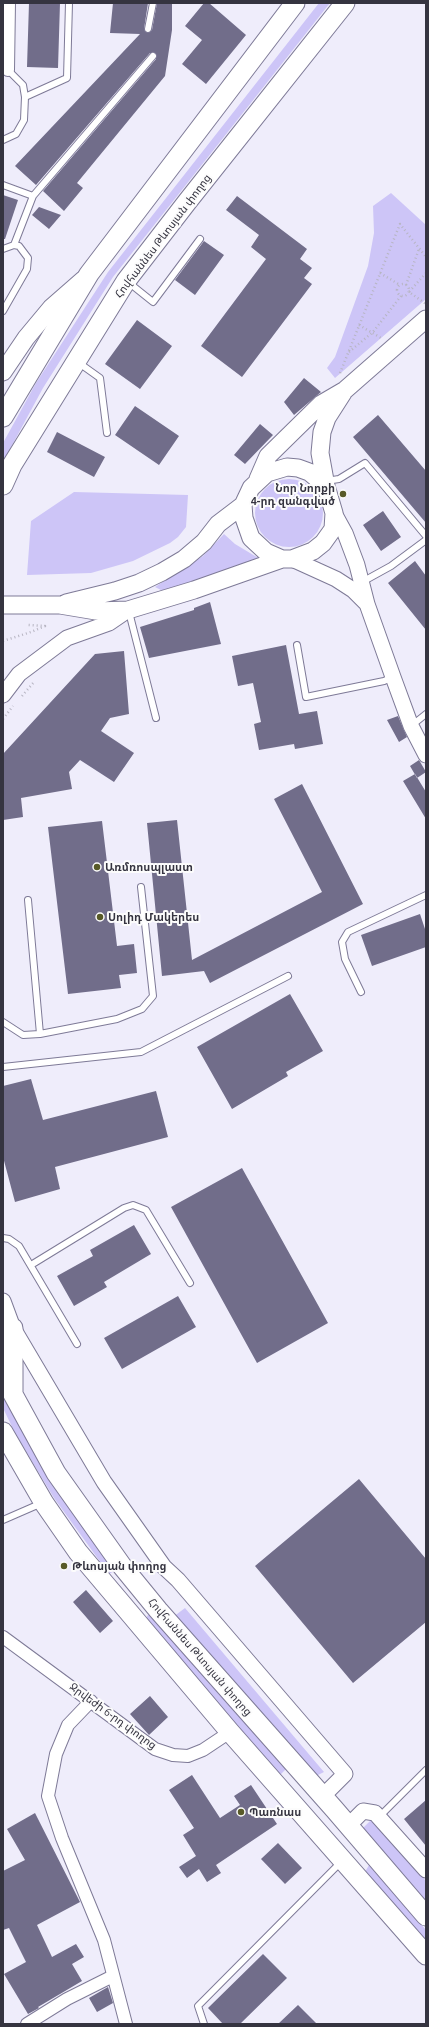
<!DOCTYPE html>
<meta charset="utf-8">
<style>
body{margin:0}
#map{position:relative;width:429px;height:2027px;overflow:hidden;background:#efedfb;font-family:Ubuntu,sans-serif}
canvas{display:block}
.frame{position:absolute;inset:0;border:4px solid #353440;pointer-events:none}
</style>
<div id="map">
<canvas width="429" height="2027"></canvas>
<div class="frame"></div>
</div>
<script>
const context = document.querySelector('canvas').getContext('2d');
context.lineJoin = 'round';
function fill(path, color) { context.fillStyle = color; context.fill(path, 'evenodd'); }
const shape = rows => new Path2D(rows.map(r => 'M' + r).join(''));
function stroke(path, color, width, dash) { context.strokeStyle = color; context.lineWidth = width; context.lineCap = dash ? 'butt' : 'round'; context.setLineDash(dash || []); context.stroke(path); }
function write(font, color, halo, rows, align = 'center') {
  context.font = font + ' Ubuntu,"Noto Sans Armenian",sans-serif'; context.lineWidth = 4; context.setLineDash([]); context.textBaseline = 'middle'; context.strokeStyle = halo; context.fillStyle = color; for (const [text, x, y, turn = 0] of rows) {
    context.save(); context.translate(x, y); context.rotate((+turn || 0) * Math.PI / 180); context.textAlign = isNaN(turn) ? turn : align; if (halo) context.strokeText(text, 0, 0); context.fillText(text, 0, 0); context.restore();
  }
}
const green = shape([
 [319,3,330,3,113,277,43,388,3,462,3,443,36,383,108,272],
 [391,193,426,225,426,299,335,378,327,368,335,357,368,266,374,233,373,206],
 '255 513a34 34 0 1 1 68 0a34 34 0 1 1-68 0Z',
 [74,492,188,495,186,527,178,537,170,543,133,561,91,573,27,575,31,521],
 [224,534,235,544,260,559,163,591,155,587,203,556],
 [3,1389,116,1570,109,1574,54,1498,15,1433,3,1408],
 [185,1608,324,1772,314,1777,173,1617],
 [151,1614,286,1769,280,1775,149,1622,146,1618,148,1615],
 [372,1819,426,1881,426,1905,361,1830],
 [369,1865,426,1930,426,1942,365,1872]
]);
const building = shape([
 [29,3,60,3,58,68,27,67],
 [113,3,148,3,144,29,148,33,152,30,157,3,172,3,172,30,165,76,77,183,83,188,64,211,43,191,156,59,156,53,150,53,36,185,15,166,140,34,110,33],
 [204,3,209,3,246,35,206,84,182,64,202,40,185,26],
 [3,195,18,200,5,239,3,239],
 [237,196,307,249,300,259,312,268,304,278,312,284,242,377,201,346,266,259,251,247,259,235,226,210],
 [39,207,61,215,49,229,32,215],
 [204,241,224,255,195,295,175,280],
 [137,320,172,346,140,389,105,364],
 [304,378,321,392,294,415,284,402],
 [135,406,179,436,159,465,115,435],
 [378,415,426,471,426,523,353,437],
 [260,424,273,435,245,464,234,455],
 [57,432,105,457,94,477,47,452],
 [383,511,401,537,381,551,363,525],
 [415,561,426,576,426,630,388,583],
 [210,602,221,644,149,658,140,627,194,610,194,608],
 [286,645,299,714,317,711,323,744,295,749,294,744,259,750,254,724,261,722,253,683,238,686,232,656],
 [124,651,129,714,110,718,101,731,134,753,114,782,80,760,69,772,72,789,21,798,23,817,3,820,3,754,95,654],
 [398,716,407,737,399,742,387,720],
 [419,760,426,772,417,778,410,766],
 [415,774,426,792,426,819,403,781],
 [302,784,363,904,210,983,204,971,162,976,147,823,177,820,192,960,322,892,274,799],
 [102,821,117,946,134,944,137,973,119,975,121,988,68,994,48,827],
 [420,914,426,932,426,947,372,966,361,935],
 [290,994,323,1051,286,1072,288,1076,232,1109,197,1047],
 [31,1079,43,1120,156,1091,168,1137,55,1167,60,1189,15,1202,3,1157,3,1086],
 [242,1168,328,1323,257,1363,171,1207],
 [134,1225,151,1254,104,1282,107,1287,74,1306,57,1276,93,1256,90,1250],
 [178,1296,196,1327,122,1369,104,1338],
 [359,1479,426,1559,426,1622,353,1683,255,1566],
 [86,1590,113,1621,100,1633,73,1602],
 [150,1696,168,1717,149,1735,130,1714],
 [192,1775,220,1818,240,1805,234,1796,251,1785,277,1824,216,1865,221,1873,207,1882,199,1869,187,1878,179,1867,196,1856,183,1835,194,1828,169,1790],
 [426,1800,426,1846,404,1819],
 [35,1813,80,1902,37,1925,52,1957,76,1944,84,1957,72,1964,82,1981,38,2007,39,2008,28,2014,4,1974,26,1962,9,1928,3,1930,3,1871,25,1860,7,1829],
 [278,1843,302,1868,285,1884,261,1859],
 [263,1954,287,1978,240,2024,223,2024,208,2008],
 [108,1987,113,2003,97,2012,89,1998],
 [298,2005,317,2024,278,2024]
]);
const path = shape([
 [380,273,400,285],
 [426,273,409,292,426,304],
 '397 290a6 6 0 1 1 12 0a6 6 0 1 1-12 0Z',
 [406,285,419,249],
 [359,325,381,338],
 [349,352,373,332,401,296],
 [340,373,400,224,426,257],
 [3,641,31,632,45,626,28,625],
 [22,696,34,682],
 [3,719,13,706]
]);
const service = shape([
 [148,29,153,3],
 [25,97,67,78,69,3],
 [3,140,16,134,24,120,25,97,23,85,8,70],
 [3,185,33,196],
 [14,245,33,196,153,56],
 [3,249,14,245,19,246,28,258,27,269,3,311],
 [128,282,153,302,200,239],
 [79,363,100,378,107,433],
 [326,481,339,479,365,463,426,536],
 [362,582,391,566,426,540],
 [129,612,156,718],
 [297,645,306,697,384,681,393,677],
 [411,726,426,714],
 [28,900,40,1034],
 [361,992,345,959,342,942,348,932,426,895],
 [3,1022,23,1035,40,1034,117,1019,142,1009,153,996,141,887],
 [3,1067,141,1052,288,976],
 [3,1238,9,1239,19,1246,77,1344],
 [31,1265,124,1208,133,1205,146,1210,190,1283],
 [3,1520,42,1503],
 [379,1817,426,1770],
 [204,2024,198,2006,342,1861]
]);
const minor = shape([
 [8,70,9,3],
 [3,1637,155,1749,173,1755,188,1756,203,1750,230,1732],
 [91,1701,68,1725,56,1754,48,1796,62,1838,104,1940,126,2024],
 [27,2024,67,1999,113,1976]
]);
const tertiary = shape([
 [334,513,345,533,357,565,367,604,393,677,411,726,426,755],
 [292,559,336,579,353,590,367,604],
 [3,695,19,674,67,638,109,623,128,610],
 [3,1301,13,1328,104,1482,164,1567,178,1580,345,1774,323,1796],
 [349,1825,363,1811,375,1813,426,1870]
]);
const secondary = shape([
 [3,372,26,338,51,308,83,280],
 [258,479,268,456,321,404,345,390,426,319],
 [326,486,320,453,322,432,327,418,343,393],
 [66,603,115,591,139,583,162,572,184,559,204,542,218,524,243,505],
 [3,605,60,605,96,611,128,610,194,590,282,559,292,559,313,551,323,543,333,529,334,513,326,486,309,472,298,468,287,467,267,473,251,488,243,505,244,518,251,538,266,552,282,559]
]);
const primary = shape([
 [3,417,89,274,295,3],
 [3,485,12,465,126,281,187,202,345,3],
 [3,1376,56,1473,122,1566,158,1610,335,1810,426,1916],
 [13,1392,13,1328],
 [3,1432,44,1503,78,1552,230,1732,426,1955]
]);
const markers = [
 [343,494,4,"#585a28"],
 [97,867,4,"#585a28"],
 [100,917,4,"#585a28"],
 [64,1566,4,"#585a28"],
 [241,1812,4,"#585a28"]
];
const streetNames = [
 ["Հովհաննես Թևոսյան փողոց",163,236,-53],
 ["Հովհաննես Թևոսյան փողոց",200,1657,49],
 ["Ջրվեժի 6-րդ փողոց",113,1716,36]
];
const poiNames = [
 ["Նոր Նորքի",335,488,"right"],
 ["4-րդ զանգված",335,501,"right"],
 ["Առմռոսպլաստ",105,867],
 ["Սոլիդ Մակերես",108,917],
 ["Թևոսյան փողոց",72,1566],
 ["Պառնաս",249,1812]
];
fill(green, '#cdc5f7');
fill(building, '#716d8a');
stroke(service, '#7e7a97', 8);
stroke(minor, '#7e7a97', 14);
stroke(tertiary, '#7e7a97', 17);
stroke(secondary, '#7e7a97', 19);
stroke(primary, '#7e7a97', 21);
stroke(path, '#b7b5c2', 2.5, [1, 3]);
stroke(service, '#fff', 6);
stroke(minor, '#fff', 12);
stroke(tertiary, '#fff', 15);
stroke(secondary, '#fff', 17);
stroke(primary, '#fff', 19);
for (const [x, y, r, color] of markers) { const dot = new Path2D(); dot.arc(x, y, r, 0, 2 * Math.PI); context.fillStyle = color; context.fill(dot); stroke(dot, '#fcfcfc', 1.5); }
write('11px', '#353440', '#fcfcfc', streetNames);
write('bold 11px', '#353440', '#fcfcfc', poiNames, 'left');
</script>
